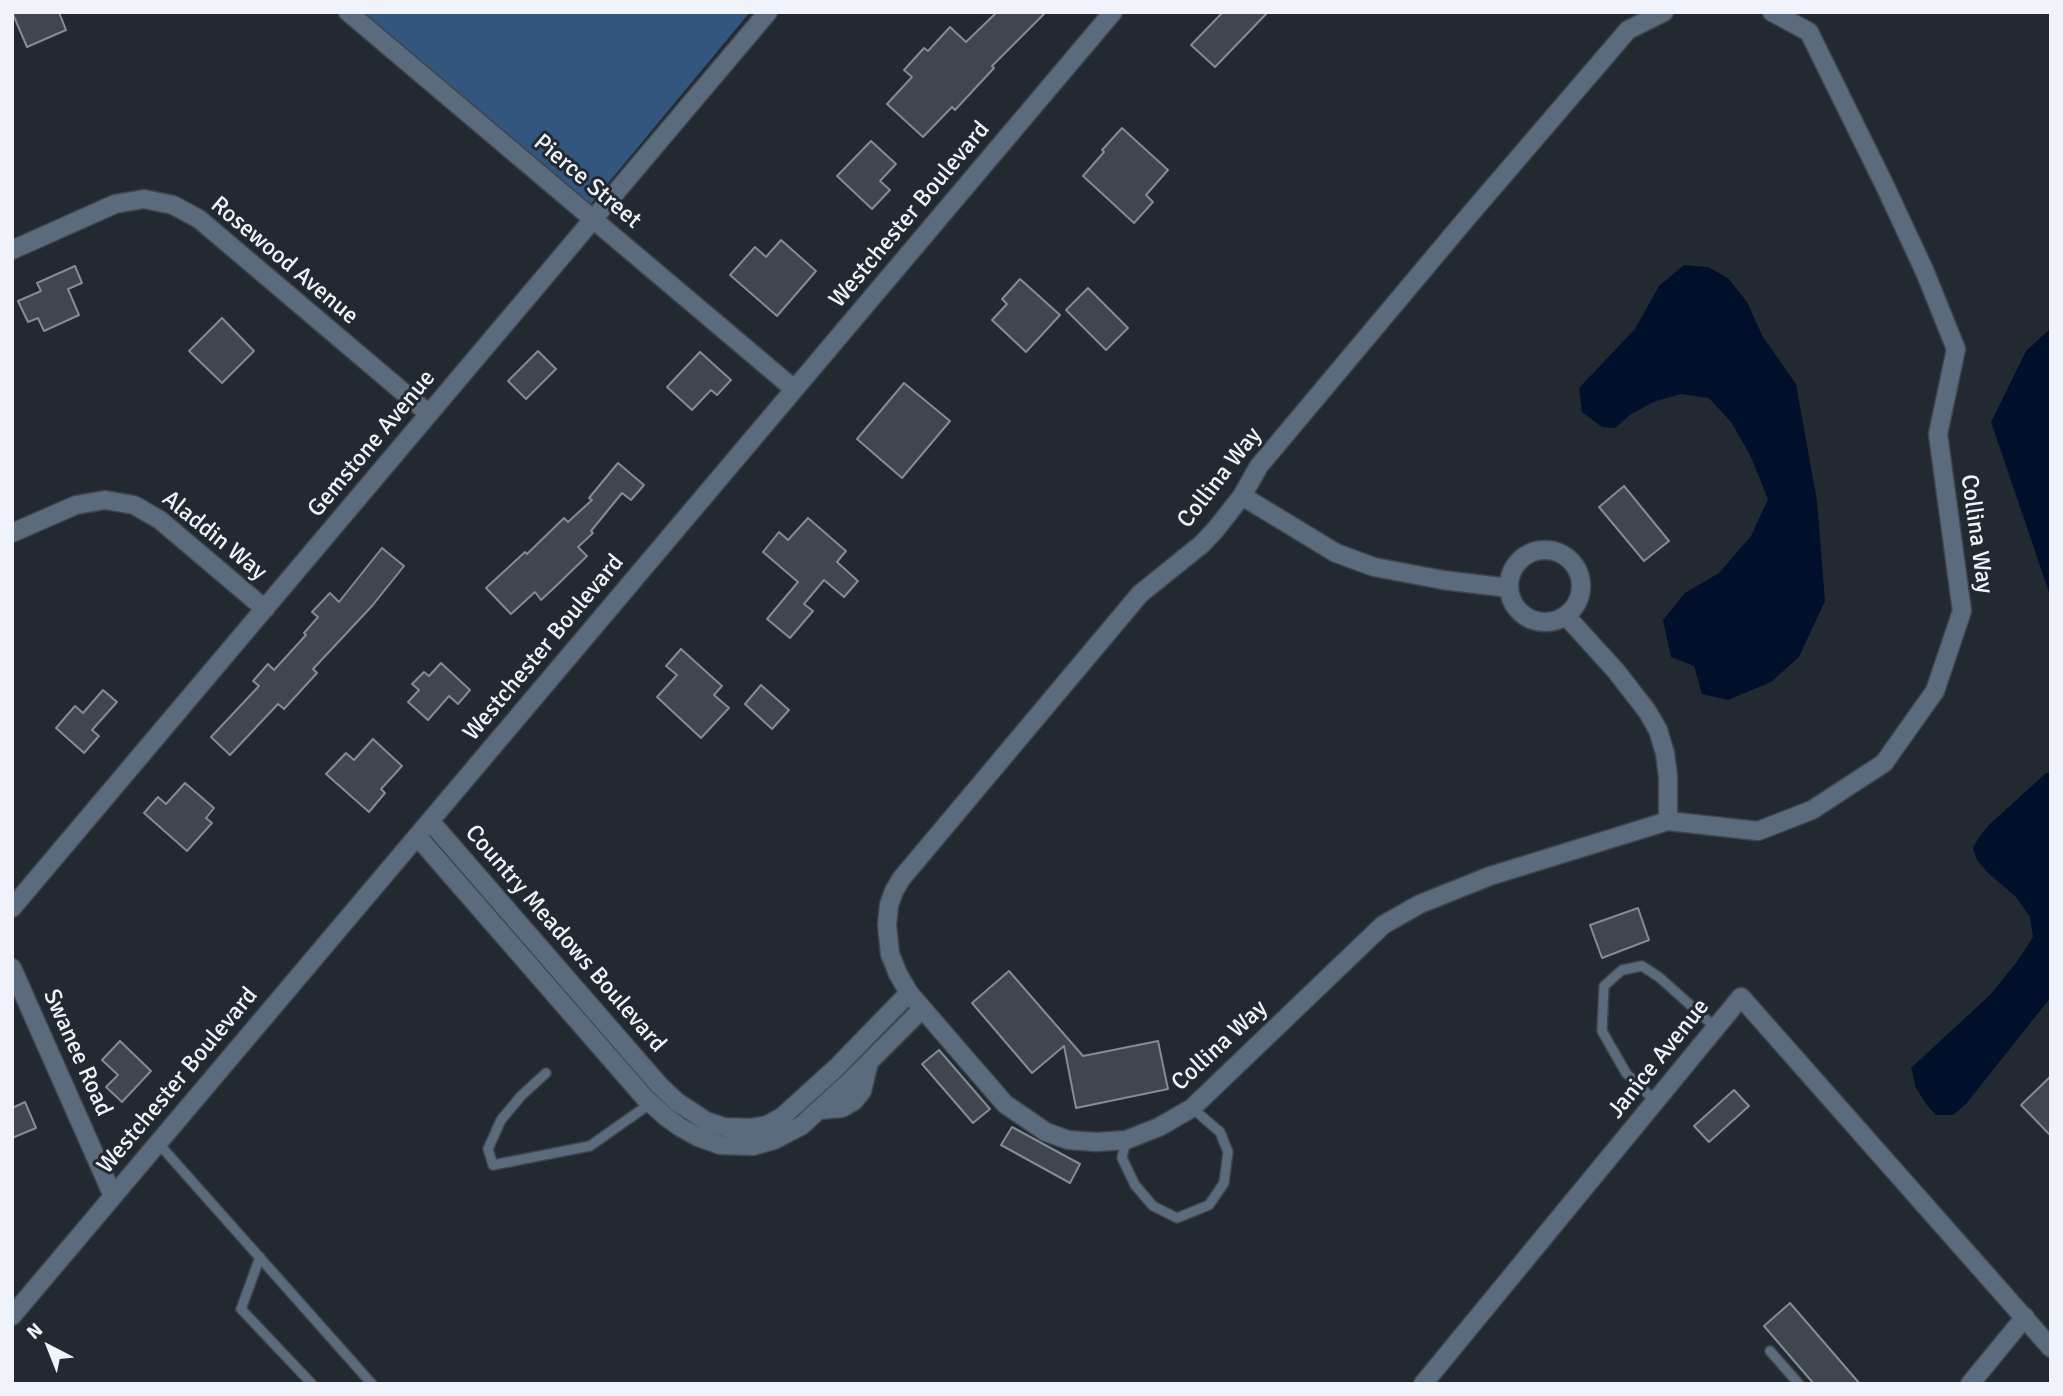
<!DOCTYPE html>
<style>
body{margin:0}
#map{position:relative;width:2063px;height:1396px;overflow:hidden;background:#232931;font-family:Signika,sans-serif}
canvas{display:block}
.frame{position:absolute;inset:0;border:14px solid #f0f4fa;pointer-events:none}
.north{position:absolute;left:14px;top:1312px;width:70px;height:70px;-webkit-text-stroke:5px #232931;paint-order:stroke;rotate:318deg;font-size:19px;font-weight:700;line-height:28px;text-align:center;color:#f0f4fa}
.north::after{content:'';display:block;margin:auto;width:24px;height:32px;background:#f0f4fa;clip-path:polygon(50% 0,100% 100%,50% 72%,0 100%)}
</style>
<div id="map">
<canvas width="2063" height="1396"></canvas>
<div class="frame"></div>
<div class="north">N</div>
</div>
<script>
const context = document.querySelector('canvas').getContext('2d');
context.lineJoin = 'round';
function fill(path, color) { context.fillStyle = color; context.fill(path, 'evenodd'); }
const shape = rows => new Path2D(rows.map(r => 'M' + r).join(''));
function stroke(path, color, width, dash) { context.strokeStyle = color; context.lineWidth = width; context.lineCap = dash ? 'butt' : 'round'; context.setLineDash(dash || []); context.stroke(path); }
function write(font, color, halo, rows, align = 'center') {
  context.font = font + ' Signika,sans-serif'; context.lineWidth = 6; context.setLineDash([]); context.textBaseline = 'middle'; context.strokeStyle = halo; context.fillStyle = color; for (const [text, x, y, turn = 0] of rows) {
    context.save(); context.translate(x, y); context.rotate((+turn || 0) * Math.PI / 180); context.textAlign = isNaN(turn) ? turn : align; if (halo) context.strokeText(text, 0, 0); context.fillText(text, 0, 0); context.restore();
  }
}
const forest = shape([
 [362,12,750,12,590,205]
]);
const water = shape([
 [1684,265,1708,267,1728,278,1747,302,1763,337,1796,384,1817,501,1825,601,1799,657,1771,682,1728,700,1702,694,1694,666,1671,657,1663,620,1685,593,1719,573,1751,536,1768,499,1750,455,1731,422,1709,398,1681,394,1656,401,1631,414,1615,428,1602,427,1582,412,1579,388,1635,329,1659,286],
 [2051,328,2051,598,1991,422,2026,351],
 [2046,773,2051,773,2051,997,1966,1104,1953,1115,1936,1115,1926,1104,1916,1088,1911,1068,1990,995,2016,963,2033,937,2030,917,2016,897,1987,872,1977,860,1973,848,1979,837,1990,824]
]);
const building = shape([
 [12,12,59,12,66,30,27,47,12,12],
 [997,12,1046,12,992,66,994,68,955,110,952,107,923,137,887,104,912,77,904,70,924,48,928,51,950,27,966,42,997,12],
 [1223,12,1268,12,1215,67,1191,45,1223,12],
 [1122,128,1168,170,1146,195,1153,202,1134,223,1083,176,1104,152,1102,150,1122,128],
 [871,141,896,164,880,181,890,190,872,209,837,176,871,141],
 [781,240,816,271,777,316,730,275,755,247,766,257,781,240],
 [75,266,82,283,68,289,79,315,44,331,38,318,28,322,18,301,41,291,37,283,75,266],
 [1020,279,1060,315,1026,352,992,320,1007,304,1002,299,1020,279],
 [1088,288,1128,328,1106,350,1066,310,1088,288],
 [222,318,254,351,222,383,189,351,222,318],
 [538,351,556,369,526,399,508,381,538,351],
 [700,352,731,380,717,395,711,390,692,410,667,387,700,352],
 [904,383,950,421,902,478,857,439,904,383],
 [618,463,644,485,631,500,622,493,591,531,593,533,578,547,587,556,556,586,541,600,535,592,511,614,486,588,525,552,527,554,564,518,568,522,592,500,589,498,618,463],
 [1624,486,1669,541,1644,561,1599,507,1624,486],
 [808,518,846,551,837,562,858,581,844,597,824,580,804,604,813,611,790,638,767,619,798,582,763,552,779,532,788,540,808,518],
 [382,548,404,566,372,606,313,669,317,673,284,709,278,704,230,755,211,737,259,686,253,681,268,664,274,670,306,635,304,633,318,617,312,612,330,593,339,602,382,548],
 [681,649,722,686,714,695,729,708,701,738,657,697,677,675,666,666,681,649],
 [441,663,470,690,458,704,449,696,428,720,408,702,419,690,412,684,424,672,429,676,441,663],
 [761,685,789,710,772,729,745,704,761,685],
 [103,690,117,702,92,730,99,736,84,753,56,728,75,706,83,713,103,690],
 [373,739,402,766,381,789,385,793,369,812,326,774,346,753,354,760,373,739],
 [185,783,214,808,206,818,212,823,187,851,144,813,158,797,166,804,185,783],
 [1638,908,1649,940,1602,958,1590,925,1638,908],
 [1009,971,1083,1056,1158,1041,1168,1089,1076,1108,1064,1046,1032,1073,972,1003,1009,971],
 [120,1041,151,1071,122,1102,106,1087,118,1075,102,1060,120,1041],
 [939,1050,990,1109,973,1123,922,1064,939,1050],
 [2051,1076,2051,1136,2021,1105,2051,1076],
 [1734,1090,1749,1106,1709,1142,1694,1126,1734,1090],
 [25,1102,36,1128,12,1138,12,1108,25,1102],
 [1012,1127,1080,1164,1070,1183,1001,1145,1012,1127],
 [1790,1303,1860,1384,1814,1384,1764,1326,1790,1303]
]);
const service = shape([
 [546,1073,521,1096,501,1120,488,1149,493,1165,590,1146,651,1103],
 [1655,1101,1626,1073,1602,1031,1604,986,1622,970,1642,966,1659,977,1716,1028],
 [1126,1140,1122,1158,1135,1185,1153,1206,1177,1218,1209,1205,1224,1183,1228,1152,1220,1132,1192,1108],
 [158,1143,372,1384],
 [260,1257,241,1309,312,1384],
 [1770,1351,1799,1384]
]);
const minor = shape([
 [348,12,794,389],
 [1664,12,1628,30,1466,219,1259,466,1242,496,1216,529,1202,544,1140,594,901,879,894,891,889,905,887,925,890,954,898,974,909,993,1005,1104,1046,1132,1068,1140,1097,1142,1126,1140,1159,1127,1192,1108,1383,925,1420,904,1490,876,1668,821,1758,831,1812,810,1884,763,1935,691,1962,611,1938,434,1956,349,1925,272,1885,186,1809,32,1772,12],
 [12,250,115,204,144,199,173,205,199,219,429,414],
 [1242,496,1336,553,1374,567,1443,580,1509,588],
 [12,533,76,505,105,500,134,505,160,520,265,609],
 '1509 586a36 36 0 1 1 72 0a36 36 0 1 1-72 0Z',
 [1566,616,1616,671,1647,711,1658,730,1665,753,1668,777,1668,821],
 [430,821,659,1085,677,1102,706,1121,724,1127,751,1128,767,1125,782,1117,836,1068,909,993],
 [417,836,645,1098,665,1116,680,1127,698,1137,720,1145,753,1146,774,1140,801,1126,849,1082,922,1009],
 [12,908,768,12],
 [12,968,113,1196],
 [818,1110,842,1108,854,1101,862,1091,869,1062],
 [12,1316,1113,12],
 [1423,1384,1741,997,2051,1348],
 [1970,1384,2025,1317]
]);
const streetNames = [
 ["Pierce Street",587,182,40],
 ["Westchester Boulevard",910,215,-50],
 ["Rosewood Avenue",284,261,40],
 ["Gemstone Avenue",372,444,-50],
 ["Collina Way",1220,478,-52],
 ["Collina Way",1976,534,82],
 ["Aladdin Way",214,536,39],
 ["Westchester Boulevard",544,648,-50],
 ["Country Meadows Boulevard",565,939,49],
 ["Collina Way",1220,1046,-43],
 ["Swanee Road",77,1053,66],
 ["Janice Avenue",1659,1059,-51],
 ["Westchester Boulevard",178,1081,-50]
];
fill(forest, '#33567f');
fill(water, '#00102b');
fill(building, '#3f464e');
stroke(building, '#848b94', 2);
stroke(service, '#40454d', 12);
stroke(minor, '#40454d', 21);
stroke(service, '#5b6b7e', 9);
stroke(minor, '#5b6b7e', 18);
write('24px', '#f0f4fa', '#232931', streetNames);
</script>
